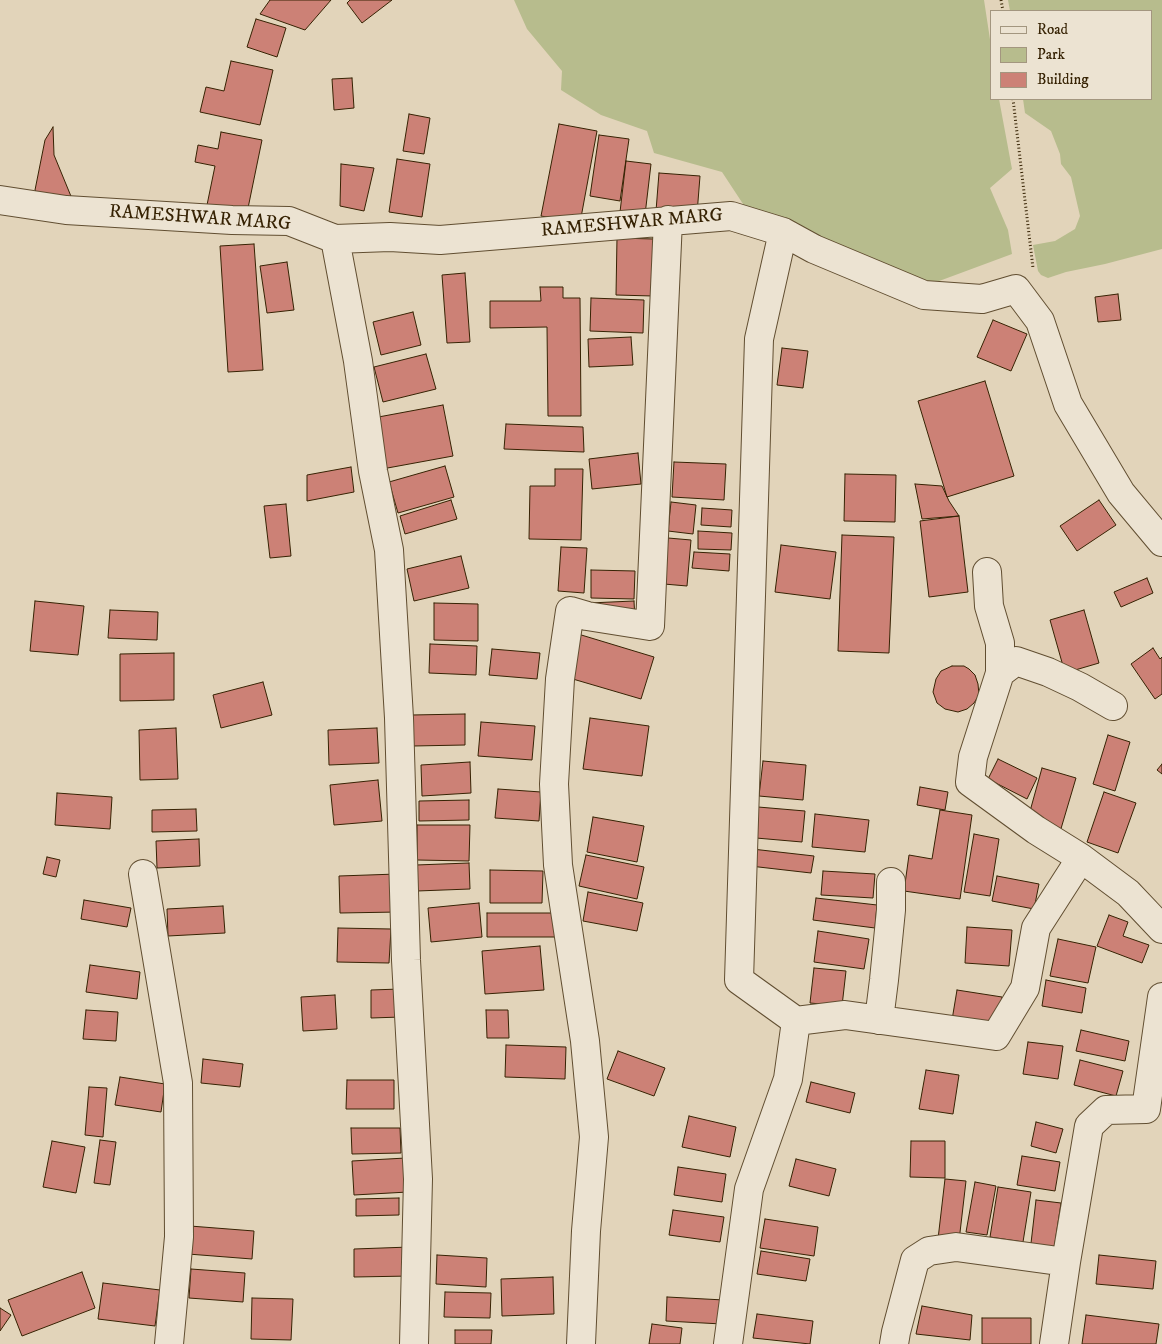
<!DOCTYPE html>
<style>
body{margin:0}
#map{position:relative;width:1162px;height:1344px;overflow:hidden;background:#e2d4ba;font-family:"IM FELL DW Pica",serif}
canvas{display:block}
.legend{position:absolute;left:990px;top:10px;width:162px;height:90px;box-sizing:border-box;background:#ece3d2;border:1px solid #a3967f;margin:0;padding:6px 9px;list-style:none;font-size:15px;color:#362203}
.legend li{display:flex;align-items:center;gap:10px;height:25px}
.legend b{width:25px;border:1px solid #a3967f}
</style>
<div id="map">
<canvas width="1162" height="1344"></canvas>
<ul class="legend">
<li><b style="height:6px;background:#ece3d2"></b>Road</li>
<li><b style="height:14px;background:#b7bc8d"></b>Park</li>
<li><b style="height:14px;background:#cc8176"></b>Building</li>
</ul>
</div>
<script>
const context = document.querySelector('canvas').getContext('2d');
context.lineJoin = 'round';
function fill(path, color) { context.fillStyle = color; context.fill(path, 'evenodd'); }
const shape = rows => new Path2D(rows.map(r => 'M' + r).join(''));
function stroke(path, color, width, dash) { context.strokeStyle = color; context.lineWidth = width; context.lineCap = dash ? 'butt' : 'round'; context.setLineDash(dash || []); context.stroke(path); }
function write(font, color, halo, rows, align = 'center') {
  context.font = font + ' "IM FELL DW Pica",serif'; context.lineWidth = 5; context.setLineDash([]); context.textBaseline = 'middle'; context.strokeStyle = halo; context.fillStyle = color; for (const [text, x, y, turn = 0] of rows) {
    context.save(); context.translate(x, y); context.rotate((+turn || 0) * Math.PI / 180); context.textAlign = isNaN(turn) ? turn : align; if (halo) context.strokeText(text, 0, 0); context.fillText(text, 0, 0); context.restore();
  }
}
const green = shape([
 [514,0,984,0,991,46,991,99,999,99,1012,169,990,188,1008,230,1012,254,923,287,747,210,722,172,654,153,647,131,601,115,561,90,562,71,527,29],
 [1008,0,1162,0,1162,249,1105,264,1066,272,1048,278,1041,275,1038,271,1033,245,1055,241,1075,229,1080,216,1071,177,1061,164,1060,154,1051,131,1025,113,1023,99,1151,99,1151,11,1010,11]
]);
const building = shape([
 [270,0,331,0,305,30,260,14,270,0],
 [350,0,392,0,362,23,347,3,350,0],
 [256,19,286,28,277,57,247,47,256,19],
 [231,61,273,70,260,125,200,112,206,87,224,91,231,61],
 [352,78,354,108,334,110,332,79,352,78],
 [409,114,430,118,424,154,403,151,409,114],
 [559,124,597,131,580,223,541,216,559,124],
 [53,127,54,155,75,206,43,205,35,190,45,140,53,127],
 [221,132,262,140,247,213,207,205,215,166,195,162,198,145,218,149,221,132],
 [599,135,629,139,620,201,590,196,599,135],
 [397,159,430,164,422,217,389,212,397,159],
 [626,161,651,164,645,215,620,212,626,161],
 [341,164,374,168,364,211,340,206,341,164],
 [659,173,700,176,697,214,656,211,659,173],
 [617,238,654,239,653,296,616,295,617,238],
 [254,244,263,370,228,372,220,246,254,244],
 [287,262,294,310,267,313,260,266,287,262],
 [465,273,470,342,447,343,442,275,465,273],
 [540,287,563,287,563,298,580,298,581,416,548,416,547,327,490,328,490,301,541,301,540,287],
 [1118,294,1121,320,1098,322,1095,297,1118,294],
 [591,298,644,300,643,333,590,331,591,298],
 [413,312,421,345,381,355,373,322,413,312],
 [993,320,1027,334,1011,371,977,357,993,320],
 [631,337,633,365,589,367,588,339,631,337],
 [782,348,808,351,803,388,777,385,782,348],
 [426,354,436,389,383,402,374,367,426,354],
 [985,381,1014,476,947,497,918,401,985,381],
 [443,405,453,456,382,469,373,418,443,405],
 [506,424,583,427,584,452,504,449,506,424],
 [638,453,641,484,592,489,589,459,638,453],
 [674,462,726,464,724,500,672,497,674,462],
 [445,466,454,497,398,513,389,482,445,466],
 [351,467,354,492,307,501,307,475,351,467],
 [555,469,583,469,581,540,529,539,530,486,555,486,555,469],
 [845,474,896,475,895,522,844,521,845,474],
 [915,484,942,486,949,501,959,516,922,519,915,484],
 [451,500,457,519,405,534,400,516,451,500],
 [1099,500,1116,525,1077,551,1060,526,1099,500],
 [671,502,696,505,693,534,668,531,671,502],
 [286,504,291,556,270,558,264,506,286,504],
 [702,508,732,510,731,527,701,525,702,508],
 [959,516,968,592,929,597,920,521,959,516],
 [698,531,732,533,731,550,698,549,698,531],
 [842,535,894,537,889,653,838,651,842,535],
 [668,538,691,540,687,586,664,584,668,538],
 [781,545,836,552,830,599,775,592,781,545],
 [561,547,587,548,584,593,558,591,561,547],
 [694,552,730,554,729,571,692,568,694,552],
 [461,556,469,588,414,601,407,569,461,556],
 [591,570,635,571,634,599,591,598,591,570],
 [1147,578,1153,593,1121,607,1114,592,1147,578],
 [35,601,84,606,78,655,30,651,35,601],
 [634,601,635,620,589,603,634,601],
 [434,603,478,604,478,641,434,640,434,603],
 [110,610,158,612,157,640,108,638,110,610],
 [1084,610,1099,663,1065,673,1050,620,1084,610],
 [578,634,654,657,641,699,566,677,578,634],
 [430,644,477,646,476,675,429,673,430,644],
 [1153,648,1160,659,1162,657,1162,694,1155,699,1131,664,1153,648],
 [492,649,540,653,537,679,489,675,492,649],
 [174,653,174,700,120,701,120,654,174,653],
 [952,666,964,666,969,669,975,675,978,684,979,695,974,703,967,709,958,712,945,709,937,703,933,692,936,679,941,671,952,666],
 [263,682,272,715,221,728,213,695,263,682],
 [465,714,465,745,413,746,412,715,465,714],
 [590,718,649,726,642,776,583,769,590,718],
 [481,722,535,726,532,760,478,756,481,722],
 [176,728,178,779,140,780,139,730,176,728],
 [377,728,379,763,329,765,328,730,377,728],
 [1108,735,1130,742,1115,791,1093,784,1108,735],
 [998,759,1037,778,1027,799,988,779,998,759],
 [763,761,806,765,803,800,759,796,763,761],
 [470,762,471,793,422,796,421,765,470,762],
 [1162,764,1162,774,1157,770,1162,764],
 [1042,768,1076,778,1060,832,1027,822,1042,768],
 [378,780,382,821,334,825,330,785,378,780],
 [920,787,948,792,945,810,917,805,920,787],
 [498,789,541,792,539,821,495,818,498,789],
 [1104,792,1136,803,1118,853,1087,842,1104,792],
 [57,793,112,797,110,829,55,825,57,793],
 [469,800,469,820,419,821,419,801,469,800],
 [758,807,805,811,802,842,756,838,758,807],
 [196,809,197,831,152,832,152,810,196,809],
 [940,810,972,815,960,899,904,891,909,855,932,859,940,810],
 [815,814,869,820,865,852,812,847,815,814],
 [593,817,644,826,637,862,587,852,593,817],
 [417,825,470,825,469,861,417,860,417,825],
 [974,834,999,839,990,896,964,892,974,834],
 [199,839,200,866,157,868,156,841,199,839],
 [752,849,814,856,811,873,750,866,752,849],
 [586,855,644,867,637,899,579,886,586,855],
 [47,857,60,860,56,877,43,874,47,857],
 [469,863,470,889,417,891,416,865,469,863],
 [490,870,543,871,542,903,490,903,490,870],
 [823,871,875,874,873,898,821,895,823,871],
 [397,874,398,912,340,913,339,876,397,874],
 [997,876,1039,884,1034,909,992,901,997,876],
 [588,892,643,903,637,931,583,921,588,892],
 [816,898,877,905,875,928,813,920,816,898],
 [84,900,131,908,127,927,81,919,84,900],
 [479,903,482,937,431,942,428,908,479,903],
 [223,906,225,933,168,936,167,909,223,906],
 [487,913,556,913,555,937,487,937,487,913],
 [1109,915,1128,922,1123,936,1149,945,1142,963,1097,946,1109,915],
 [967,927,1012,930,1009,966,965,963,967,927],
 [338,928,391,929,389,963,337,962,338,928],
 [818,931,869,939,864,969,814,962,818,931],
 [1058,939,1096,947,1088,983,1050,976,1058,939],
 [540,946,544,990,485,994,482,951,540,946],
 [90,965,140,972,137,999,86,992,90,965],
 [814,968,846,971,842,1006,810,1003,814,968],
 [1046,980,1086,988,1082,1013,1042,1006,1046,980],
 [400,989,401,1017,371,1018,371,990,400,989],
 [957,990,1002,997,996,1034,951,1026,957,990],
 [335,995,337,1029,303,1031,301,997,335,995],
 [86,1010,118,1012,116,1041,83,1039,86,1010],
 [486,1010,508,1010,509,1038,487,1038,486,1010],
 [1081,1030,1129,1041,1125,1061,1076,1051,1081,1030],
 [1028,1042,1063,1046,1058,1079,1023,1074,1028,1042],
 [506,1045,566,1047,565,1079,505,1077,506,1045],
 [618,1051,665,1068,654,1096,607,1079,618,1051],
 [203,1059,243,1064,240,1087,201,1083,203,1059],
 [1080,1060,1123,1071,1116,1096,1074,1085,1080,1060],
 [926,1070,959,1075,953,1114,919,1109,926,1070],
 [120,1077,165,1084,161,1112,115,1105,120,1077],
 [347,1080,394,1080,394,1109,346,1109,347,1080],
 [811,1082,855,1093,850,1113,806,1102,811,1082],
 [89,1087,107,1088,103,1137,85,1135,89,1087],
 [689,1116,736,1127,730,1157,682,1147,689,1116],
 [1036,1122,1063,1129,1056,1153,1031,1146,1036,1122],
 [351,1128,400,1128,401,1153,352,1154,351,1128],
 [100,1140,116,1142,110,1185,94,1183,100,1140],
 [52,1141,85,1147,76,1193,43,1187,52,1141],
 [911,1141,945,1141,945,1178,910,1177,911,1141],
 [1022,1156,1060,1162,1055,1191,1017,1185,1022,1156],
 [406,1158,408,1192,354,1195,352,1161,406,1158],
 [796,1159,836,1169,829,1196,789,1186,796,1159],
 [678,1167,726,1174,722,1202,674,1195,678,1167],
 [945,1179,966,1181,959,1241,938,1239,945,1179],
 [975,1182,996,1186,987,1235,966,1232,975,1182],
 [998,1187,1031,1192,1023,1242,990,1237,998,1187],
 [399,1198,399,1215,356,1216,356,1199,399,1198],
 [1036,1200,1061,1203,1053,1256,1030,1252,1036,1200],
 [673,1210,724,1217,720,1242,669,1235,673,1210],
 [765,1219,818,1227,814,1256,760,1248,765,1219],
 [190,1226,254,1231,252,1259,188,1254,190,1226],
 [410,1247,411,1276,354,1277,354,1249,410,1247],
 [761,1251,810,1259,806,1281,757,1274,761,1251],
 [437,1255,487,1258,486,1287,436,1284,437,1255],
 [1099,1255,1156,1261,1153,1289,1096,1284,1099,1255],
 [191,1269,245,1273,243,1302,189,1298,191,1269],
 [82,1272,95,1308,22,1336,8,1300,82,1272],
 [553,1277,554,1314,502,1316,501,1279,553,1277],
 [103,1283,160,1290,155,1326,98,1319,103,1283],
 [445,1292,491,1293,490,1318,444,1317,445,1292],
 [667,1297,724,1300,722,1324,666,1321,667,1297],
 [252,1298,293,1299,291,1340,251,1339,252,1298],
 [922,1306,972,1315,970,1340,916,1334,922,1306],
 [0,1308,11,1315,0,1331,0,1308],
 [757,1314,813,1321,810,1344,753,1338,757,1314],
 [1086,1315,1159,1324,1156,1344,1082,1344,1086,1315],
 [982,1318,1031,1318,1031,1344,982,1344,982,1318],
 [652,1324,682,1328,680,1344,649,1344,652,1324],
 [455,1330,492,1330,491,1344,455,1344,455,1330]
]);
const path = shape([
 [1001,0,1003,11],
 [1013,99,1033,268]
]);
const minor = shape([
 [0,200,66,210,232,220,289,221,335,239,390,237,440,240,731,216,783,232,814,249,924,295,982,299,1016,289,1040,321,1068,404,1121,493,1162,542],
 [783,232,759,339,739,980,796,1021,845,1015,996,1036,1025,988,1036,928,1081,858,1128,893,1162,929],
 [335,239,358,361,373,471,389,550,399,718,406,960,418,1179,414,1344],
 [987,572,989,606,1000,643,1000,673,973,757,970,782,1036,830,1081,858],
 [1000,673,1016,661,1048,672,1080,687,1113,706],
 [143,874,178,1083,179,1237,169,1344],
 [879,1020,884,980,891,910,891,882],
 [581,1344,586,1231,594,1137,585,1041,558,865,554,784,560,679,570,611,587,616,650,626,668,220],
 [728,1344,749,1189,788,1079,796,1021],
 [894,1344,896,1332,915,1260,929,1251,956,1247,1066,1262],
 [1054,1344,1066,1262,1089,1126,1106,1110,1146,1109,1162,997]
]);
const streetNames = [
 ["RAMESHWAR MARG",200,219,4],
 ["RAMESHWAR MARG",632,224,-5]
];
fill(green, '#b7bc8d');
fill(building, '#cc8176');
stroke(building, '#362203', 1);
stroke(minor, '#614e31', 30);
stroke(path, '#362203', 3, [1, 2.5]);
stroke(minor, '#ece3d2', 28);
write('19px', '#362203', '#ece3d2', streetNames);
</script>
